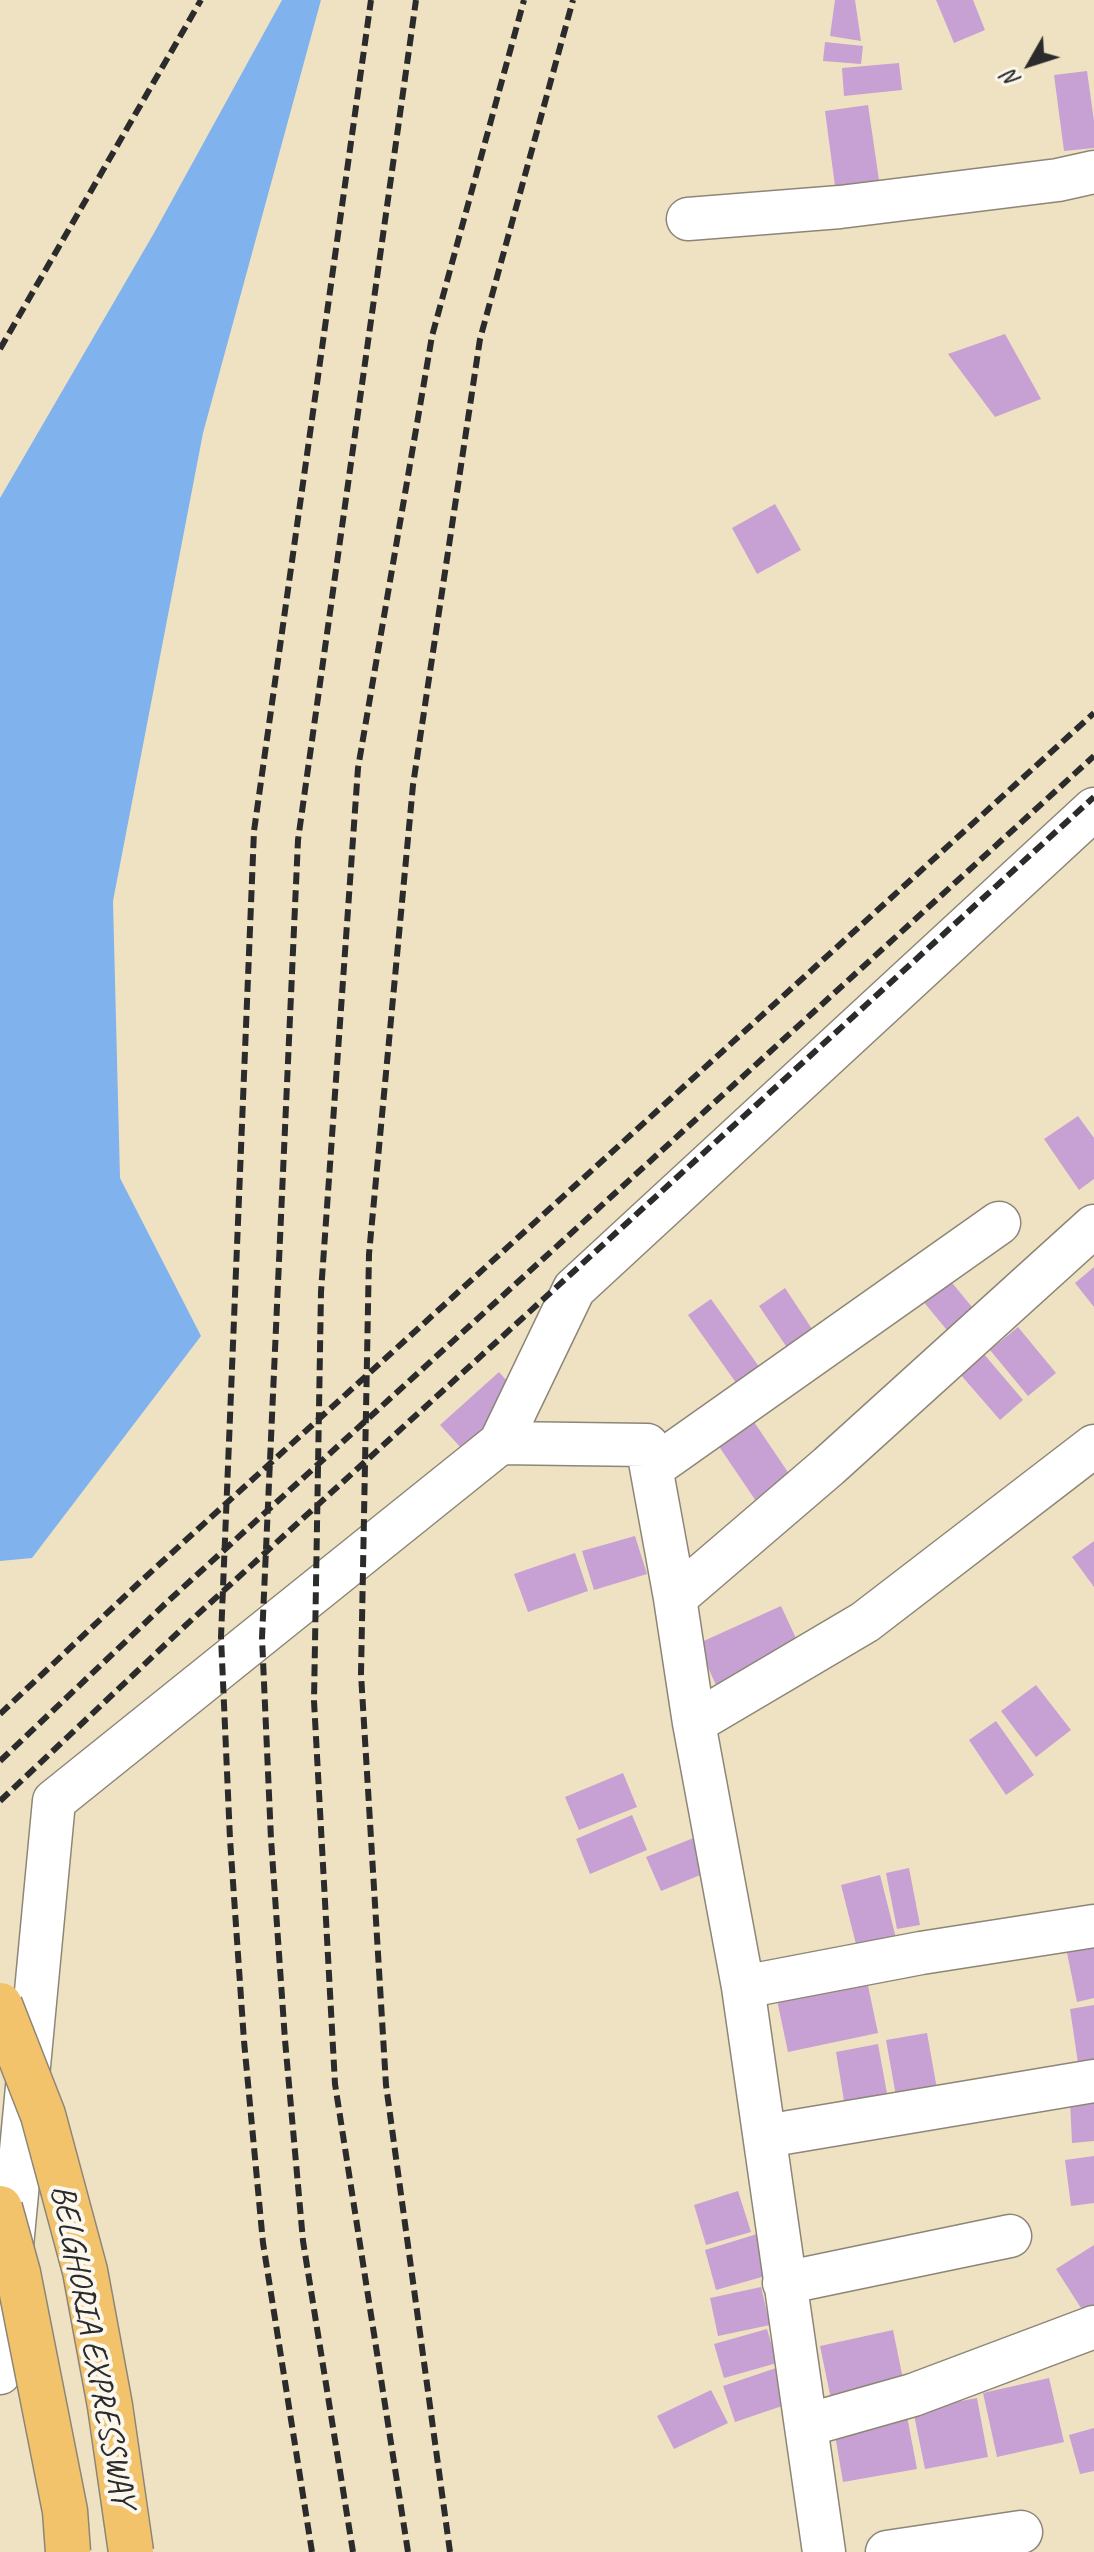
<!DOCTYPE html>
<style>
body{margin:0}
#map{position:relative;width:1094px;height:2552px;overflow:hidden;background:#efe2c3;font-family:Caveat,sans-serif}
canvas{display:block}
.north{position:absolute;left:990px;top:24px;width:80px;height:80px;-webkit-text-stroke:6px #fbf7ec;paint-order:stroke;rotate:231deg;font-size:22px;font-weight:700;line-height:32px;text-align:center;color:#2b2b2b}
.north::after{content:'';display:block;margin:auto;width:28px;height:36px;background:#2b2b2b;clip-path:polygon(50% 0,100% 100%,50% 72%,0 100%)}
</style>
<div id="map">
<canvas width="1094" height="2552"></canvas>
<div class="north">N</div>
</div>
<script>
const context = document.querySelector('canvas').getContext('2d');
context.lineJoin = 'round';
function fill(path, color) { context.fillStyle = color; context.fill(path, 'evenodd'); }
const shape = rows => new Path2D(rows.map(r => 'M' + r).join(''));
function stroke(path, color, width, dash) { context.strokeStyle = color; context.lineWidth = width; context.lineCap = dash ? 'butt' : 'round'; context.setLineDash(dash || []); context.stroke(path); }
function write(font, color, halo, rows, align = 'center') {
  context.font = font + ' Caveat,sans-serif'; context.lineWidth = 8; context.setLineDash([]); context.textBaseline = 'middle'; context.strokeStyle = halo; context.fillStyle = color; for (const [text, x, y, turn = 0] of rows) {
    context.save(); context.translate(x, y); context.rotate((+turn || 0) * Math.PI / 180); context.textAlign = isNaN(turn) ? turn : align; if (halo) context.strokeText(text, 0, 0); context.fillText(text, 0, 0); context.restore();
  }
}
const water = shape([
 [282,0,321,0,203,433,113,901,120,1178,201,1336,32,1558,0,1561,0,498,154,233]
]);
const building = shape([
 [835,0,855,0,861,41,830,36],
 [936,0,973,0,985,30,954,43],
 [825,42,863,46,861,64,823,61],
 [899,63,902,90,844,96,842,68],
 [1087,71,1094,121,1094,148,1064,151,1054,75],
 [868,105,879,180,835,186,825,111],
 [1005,334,1041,399,995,417,948,354],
 [775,504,801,550,757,574,732,528],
 [1078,1116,1094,1138,1094,1179,1079,1190,1044,1139],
 [1094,1267,1094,1307,1075,1283],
 [948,1278,977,1313,951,1335,922,1300],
 [785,1288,814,1332,788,1349,759,1306],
 [711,1299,767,1378,744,1394,688,1315],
 [1018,1327,1056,1373,1028,1396,990,1350],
 [983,1353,1023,1400,1000,1420,960,1374],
 [499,1372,521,1397,463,1450,440,1425],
 [754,1422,796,1484,760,1507,718,1445],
 [635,1536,647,1574,594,1590,582,1551],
 [1094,1541,1094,1587,1072,1557],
 [575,1553,588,1591,528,1612,514,1574],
 [781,1606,801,1649,717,1687,697,1644],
 [1036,1685,1071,1730,1036,1757,1001,1711],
 [996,1721,1034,1775,1006,1795,969,1740],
 [623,1773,637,1807,579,1830,565,1797],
 [632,1815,647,1850,590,1874,576,1839],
 [701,1835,715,1869,661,1891,646,1857],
 [909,1868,920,1925,897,1929,886,1873],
 [880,1875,898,1946,859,1956,841,1885],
 [1094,1937,1094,1998,1077,2002,1065,1943],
 [867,1981,878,2033,788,2052,777,2000],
 [1094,2005,1094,2068,1079,2070,1070,2009],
 [927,2033,937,2089,896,2096,886,2040],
 [878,2044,888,2099,845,2107,836,2052],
 [1094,2099,1094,2141,1072,2143,1070,2100],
 [1094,2156,1094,2203,1071,2206,1065,2160],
 [738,2191,751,2232,706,2245,694,2205],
 [757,2234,769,2275,716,2290,705,2250],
 [1094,2245,1094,2319,1090,2322,1056,2269],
 [761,2287,770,2325,718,2336,710,2298],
 [767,2329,777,2363,724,2378,714,2344],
 [893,2330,905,2389,832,2404,820,2346],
 [776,2368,788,2404,735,2422,723,2386],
 [1049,2378,1064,2442,997,2457,983,2393],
 [711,2390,728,2423,674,2449,657,2416],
 [977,2398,988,2457,925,2469,913,2410],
 [907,2416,917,2469,843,2482,834,2429],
 [1094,2428,1094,2471,1080,2474,1069,2435]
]);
const street = shape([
 [688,219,840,207,1058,180,1094,172],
 [652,1468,999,1223],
 [675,1598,829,1466,1094,1226],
 [694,1723,865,1622,1094,1446],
 [743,1987,921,1953,1094,1926],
 [766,2136,1094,2081],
 [784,2283,1010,2236],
 [0,2373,54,1801,500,1443],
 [807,2425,913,2395,1094,2327],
 [824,2552,743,1987,694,1723,675,1598,647,1445,500,1443,574,1289,1094,809],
 [887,2552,1021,2532]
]);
const rail = shape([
 [0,349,201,0],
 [0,1714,141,1581,1094,713],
 [0,1761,165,1604,1094,756],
 [0,1801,186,1625,1094,797],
 [312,2552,263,2243,244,2041,230,1839,221,1637,254,831,371,0],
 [353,2552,303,2241,285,2040,271,1839,262,1638,298,840,416,0],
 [408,2552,335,2084,314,1701,321,1292,358,768,432,336,524,0],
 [450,2552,386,2085,361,1674,369,1254,413,785,480,339,573,0]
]);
const highwayBridge = shape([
 [0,2005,43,2115,85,2271,110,2406,131,2552],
 [0,2208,18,2273,65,2511,68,2552]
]);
const streetNames = [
 ["BELGHORIA EXPRESSWAY",92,2346,79]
];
fill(water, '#80b3ed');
fill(building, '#c7a0d4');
stroke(street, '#8d8677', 45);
stroke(street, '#fff', 42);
stroke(rail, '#2b2b2b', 6, [12, 6]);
stroke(highwayBridge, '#8d8677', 47, []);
stroke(highwayBridge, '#f2c36a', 44);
write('34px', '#2b2b2b', '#fbf7ec', streetNames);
</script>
